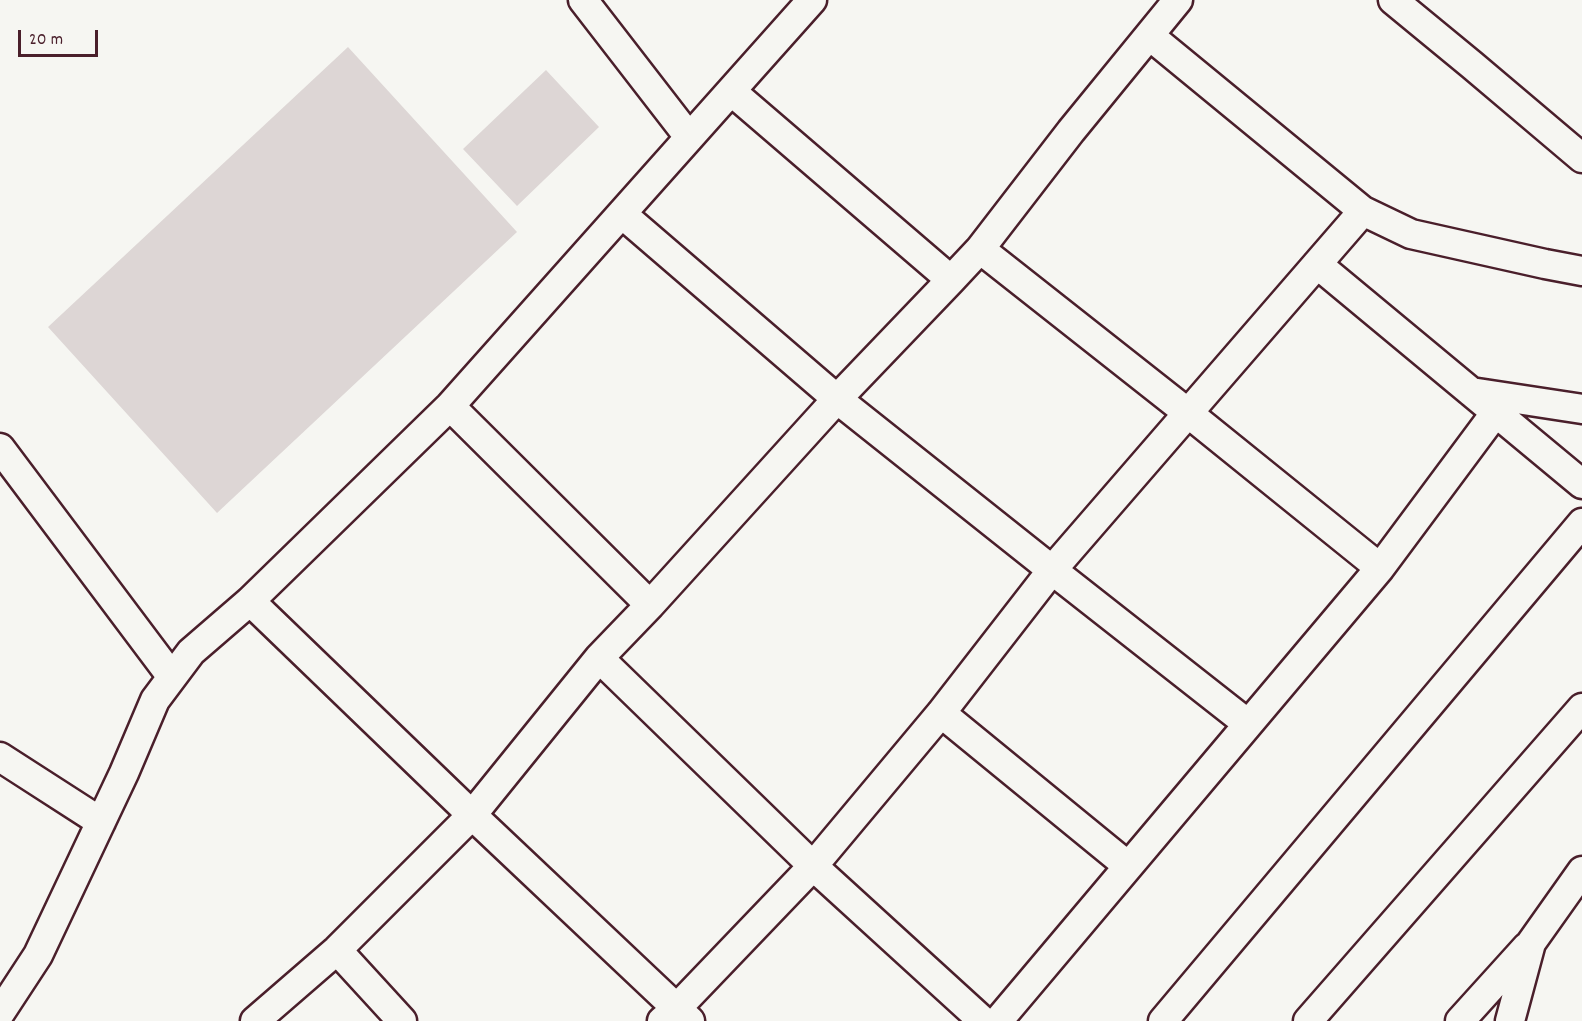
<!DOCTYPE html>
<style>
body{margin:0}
#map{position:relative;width:1582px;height:1021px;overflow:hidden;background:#f6f6f2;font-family:Dekko,sans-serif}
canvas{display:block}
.scale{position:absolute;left:18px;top:30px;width:80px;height:27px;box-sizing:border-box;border:3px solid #4a1f2b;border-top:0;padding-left:8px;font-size:18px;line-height:21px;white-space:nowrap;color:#4a1f2b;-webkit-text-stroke:4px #f6f6f2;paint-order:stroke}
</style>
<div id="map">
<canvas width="1582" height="1021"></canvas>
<div class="scale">20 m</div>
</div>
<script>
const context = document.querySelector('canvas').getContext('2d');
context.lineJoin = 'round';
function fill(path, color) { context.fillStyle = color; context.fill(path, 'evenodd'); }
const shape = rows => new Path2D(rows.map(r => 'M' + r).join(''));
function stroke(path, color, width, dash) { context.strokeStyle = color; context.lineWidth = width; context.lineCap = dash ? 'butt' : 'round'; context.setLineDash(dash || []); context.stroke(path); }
const green = shape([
 [348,47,517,232,217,513,48,327],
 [546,70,599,127,517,206,463,149]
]);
const street = shape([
 [583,0,689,137],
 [1393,0,1472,65,1582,158],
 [1150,36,1363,211,1411,234,1545,264,1582,271],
 [731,91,951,280],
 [622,214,837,399,1052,570,1248,724],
 [980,249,1188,413,1380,568],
 [1317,264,1582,484],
 [1471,392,1582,409],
 [450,406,650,605],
 [0,448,172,677],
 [250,601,472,815,690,1021],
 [599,658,813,866,983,1021],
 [941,713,1128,866],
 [0,757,101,822],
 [337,950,402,1021],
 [0,1013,38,955,124,773,155,700,191,652,250,601,450,406,812,0],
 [255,1021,337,950,472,815,599,658,650,605,837,399,951,280,980,249,1071,131,1178,0],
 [662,1021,677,1008,813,866,941,713,1052,570,1363,211],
 [998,1021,1380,568,1496,412],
 [1163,1021,1582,523],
 [1308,1021,1582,708],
 [1460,1021,1527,947],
 [1510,1021,1531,943,1582,871]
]);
fill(green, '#ddd6d5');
stroke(street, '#4a1f2b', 33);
stroke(street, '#f6f6f2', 28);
</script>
